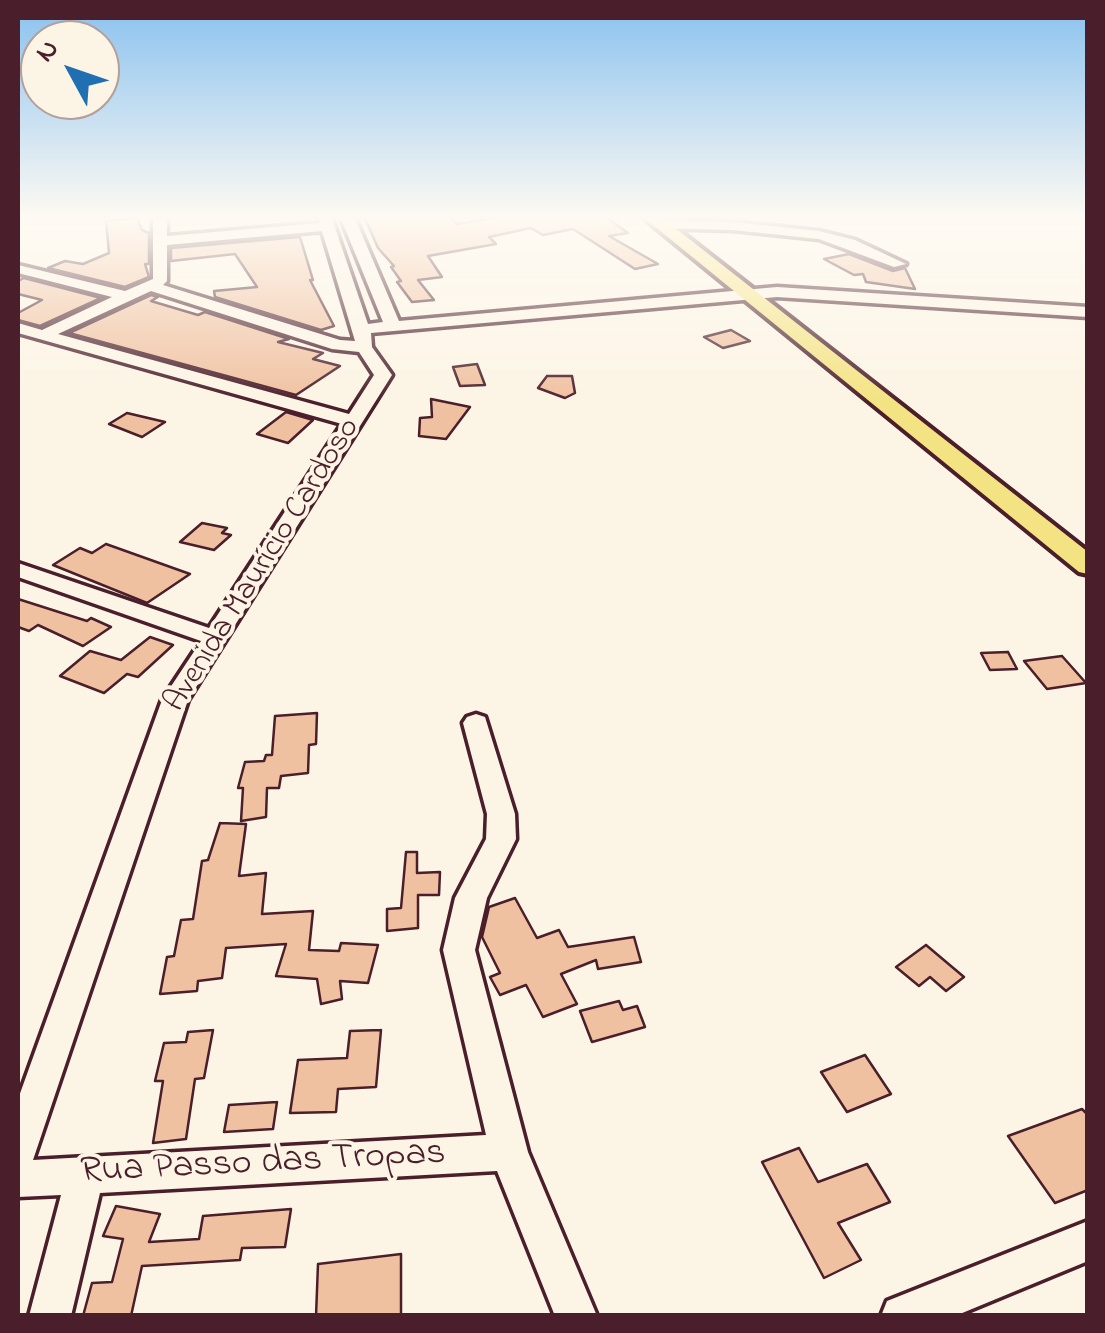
<!DOCTYPE html>
<meta charset="utf-8">
<style>
body{margin:0}
#map{position:relative;width:1105px;height:1333px;overflow:hidden;background:#fcf5e5;font-family:"Indie Flower",sans-serif}
canvas{display:block}
.frame{position:absolute;inset:0;border:20px solid #4a1f2b;pointer-events:none}
.north{position:absolute;left:20px;top:20px;width:100px;height:100px;box-sizing:border-box;background:#fcf5e5;border:2px solid #b59f9b;border-radius:50%;rotate:310deg;font-size:28px;font-weight:700;line-height:40px;text-align:center;color:#4a1f2b}
.north::after{content:'';display:block;margin:auto;width:35px;height:45px;background:#1f6fb2;clip-path:polygon(50% 0,100% 100%,50% 72%,0 100%)}
</style>
<div id="map">
<canvas width="1105" height="1333"></canvas>
<div class="frame"></div>
<div class="north">N</div>
</div>
<script>
const context = document.querySelector('canvas').getContext('2d');
context.lineJoin = 'round';
function fill(path, color) { context.fillStyle = color; context.fill(path, 'evenodd'); }
const shape = rows => new Path2D(rows.map(r => 'M' + r).join(''));
function stroke(path, color, width, dash) { context.strokeStyle = color; context.lineWidth = width; context.lineCap = dash ? 'butt' : 'round'; context.setLineDash(dash || []); context.stroke(path); }
function write(font, color, halo, rows, align = 'center') {
  context.font = font + ' "Indie Flower",sans-serif'; context.lineWidth = 8; context.setLineDash([]); context.textBaseline = 'middle'; context.strokeStyle = halo; context.fillStyle = color; for (const [text, x, y, turn = 0] of rows) {
    context.save(); context.translate(x, y); context.rotate((+turn || 0) * Math.PI / 180); context.textAlign = isNaN(turn) ? turn : align; if (halo) context.strokeText(text, 0, 0); context.fillText(text, 0, 0); context.restore();
  }
}
const building = shape([
 [364,216,450,216,456,224,510,216,605,216,628,233,609,236,658,264,635,269,573,229,543,235,531,228,489,237,496,244,428,256,442,277,418,280,434,300,412,302,397,282,401,281,391,267,394,266,378,248,364,216],
 [137,218,142,230,149,233,149,264,145,264,149,277,125,287,48,268,65,261,83,264,109,253,106,221,137,218],
 [300,237,313,280,310,280,334,326,321,330,215,297,214,291,257,287,235,254,171,261,171,248,300,237],
 [849,254,893,271,905,268,915,289,866,282,863,274,854,275,824,259,849,254],
 [24,278,101,298,40,326,18,320,18,313,42,300,18,294,18,281,24,278],
 [151,295,158,297,151,301,198,315,205,312,289,339,278,342,323,353,313,359,340,366,296,395,69,333,151,295],
 [731,330,750,341,723,348,704,337,731,330],
 [477,364,485,385,460,386,453,367,477,364],
 [547,376,572,376,575,393,565,398,538,388,547,376],
 [431,399,470,407,446,439,419,436,420,418,432,417,431,399],
 [286,412,313,420,288,443,257,434,286,412],
 [127,413,165,422,142,437,109,424,127,413],
 [202,523,227,528,222,533,231,535,214,550,180,542,202,523],
 [106,544,190,574,147,603,53,565,80,548,92,553,106,544],
 [18,599,87,621,91,618,111,627,83,646,38,625,29,631,18,627,18,599],
 [150,637,173,645,138,677,127,674,104,693,60,676,90,651,121,660,150,637],
 [1008,652,1017,669,990,670,981,653,1008,652],
 [1062,656,1086,683,1047,689,1024,661,1062,656],
 [317,713,316,744,309,745,308,773,281,776,279,788,267,788,266,817,241,821,243,788,238,788,245,762,264,761,266,755,272,755,275,716,317,713],
 [220,823,246,824,239,876,266,873,262,914,313,911,309,950,339,951,341,943,378,945,368,983,340,981,342,999,321,1004,317,979,276,976,286,944,226,948,222,978,198,981,197,991,160,994,167,957,174,956,181,920,193,919,202,861,208,860,220,823],
 [406,852,417,852,417,873,440,872,439,895,418,895,418,928,387,931,387,909,401,908,406,852],
 [515,898,537,938,559,930,568,947,634,937,641,962,598,969,596,960,561,974,577,1004,543,1017,526,985,500,995,490,977,500,973,482,937,489,907,515,898],
 [926,945,964,977,946,991,930,977,919,986,896,967,926,945],
 [619,1001,623,1010,637,1006,645,1027,592,1042,580,1011,619,1001],
 [213,1030,204,1078,195,1079,186,1139,153,1143,163,1081,155,1081,164,1043,186,1042,188,1032,213,1030],
 [381,1030,376,1087,338,1089,336,1112,290,1113,298,1060,347,1058,350,1031,381,1030],
 [865,1055,891,1094,847,1112,821,1072,865,1055],
 [277,1102,273,1129,224,1132,229,1105,277,1102],
 [1082,1109,1088,1115,1088,1190,1055,1203,1008,1136,1082,1109],
 [799,1148,818,1182,867,1164,890,1202,838,1223,861,1260,824,1278,762,1162,799,1148],
 [116,1206,160,1214,149,1242,199,1239,203,1216,291,1209,285,1247,242,1248,240,1260,142,1266,131,1316,83,1316,92,1283,112,1282,123,1239,103,1236,116,1206],
 [401,1254,401,1316,316,1316,318,1264,401,1254]
]);
const minor = shape([
 [153,216,167,216,167,236,320,223,317,216,331,216,368,324,383,322,340,216,354,216,399,321,777,287,1088,307,1088,317,777,297,371,333,372,347,392,375,188,700,33,1160,486,1135,443,950,455,898,486,839,487,814,463,723,467,717,476,714,485,717,515,814,516,839,487,898,475,950,528,1152,597,1316,555,1316,497,1171,100,1193,71,1316,29,1316,61,1195,18,1197,18,1099,162,700,201,641,18,577,18,563,209,628,342,424,18,333,18,323,42,330,112,297,18,273,18,265,125,291,153,279,153,216],
 [322,231,355,341,340,340,163,285,167,281,167,245,322,231],
 [151,291,332,349,359,352,374,375,349,414,58,334,151,291],
 [661,221,733,222,819,231,855,240,906,264,894,267,819,239,733,230,656,228,654,225,661,221],
 [1088,1221,1088,1261,955,1316,881,1316,887,1301,1088,1221]
]);
const major = shape([
 [642,216,660,216,1088,552,1088,574,1079,572,642,216]
]);
const streetNames = [
 ["Avenida Maurício Cardoso",264,566,-58]
];
const nearStreetnames = [
 ["Rua Passo das Tropas",263,1165,-3]
];
fill(building, '#f0c1a0');
stroke(building, '#4a1f2b', 2.5);
stroke(minor, '#4a1f2b', 7);
stroke(major, '#4a1f2b', 8);
fill(minor, '#fcf5e5');
fill(major, '#f4e382');
const sky = context.createLinearGradient(0, 0, 0, 403);
sky.addColorStop(0, '#88c1ef');
sky.addColorStop(0.54, '#fefaf3');
sky.addColorStop(1, '#fefaf300');
context.fillStyle = sky;
context.fillRect(0, 0, 1105, 403);
write('32px', '#4a1f2b', '#fcf5e5', streetNames);
write('38px', '#4a1f2b', '#fcf5e5', nearStreetnames);
</script>
